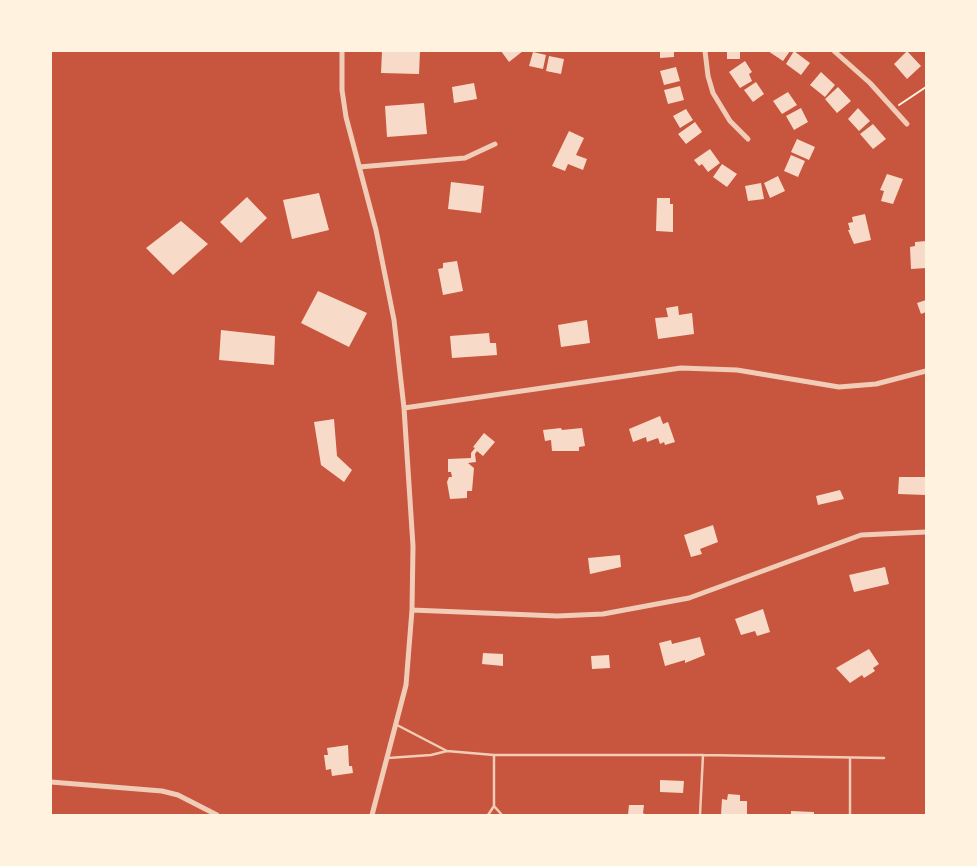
<!DOCTYPE html>
<style>
body{margin:0}
#map{position:relative;width:977px;height:866px;overflow:hidden;background:#c8553d;font-family:"Noto Sans",sans-serif}
canvas{display:block}
.frame{position:absolute;inset:0;border:52px solid #fff3e0;pointer-events:none}
</style>
<div id="map">
<canvas width="977" height="866"></canvas>
<div class="frame"></div>
</div>
<script>
const context = document.querySelector('canvas').getContext('2d');
context.lineJoin = 'round';
function fill(path, color) { context.fillStyle = color; context.fill(path, 'evenodd'); }
const shape = rows => new Path2D(rows.map(r => 'M' + r).join(''));
function stroke(path, color, width, dash) { context.strokeStyle = color; context.lineWidth = width; context.lineCap = dash ? 'butt' : 'round'; context.setLineDash(dash || []); context.stroke(path); }
const building = shape([
 [382,51,420,51,419,74,381,73],
 [501,51,523,51,509,62],
 [660,51,674,51,674,57,660,58],
 [727,51,740,51,740,59,727,59],
 [768,51,790,51,783,61],
 [794,51,810,63,801,75,786,64],
 [907,51,921,66,907,79,894,64],
 [533,52,546,55,543,69,529,66],
 [549,56,564,59,561,74,546,71],
 [745,61,752,72,749,74,752,81,740,88,729,72],
 [676,67,680,81,664,85,660,71],
 [821,72,835,85,825,97,810,85],
 [756,82,764,94,753,102,744,90],
 [474,83,477,99,454,103,452,87],
 [680,86,684,100,668,104,664,90],
 [838,87,851,101,837,113,825,99],
 [788,92,797,105,782,114,773,101],
 [424,103,427,134,387,137,385,106],
 [801,108,808,122,794,130,786,116],
 [858,108,870,121,859,131,848,119],
 [686,109,693,120,680,128,673,116],
 [695,122,702,132,686,144,678,134],
 [873,124,886,139,873,149,860,134],
 [569,131,584,138,576,155,587,159,583,170,568,164,565,171,552,166],
 [797,139,815,147,809,160,791,152],
 [710,149,720,163,708,172,702,164,699,166,694,160],
 [791,155,805,161,798,177,784,171],
 [722,164,737,174,727,187,713,177],
 [887,174,903,179,893,204,881,201,884,191,880,190],
 [778,176,785,191,770,198,764,183],
 [451,182,484,186,481,213,448,209],
 [761,183,764,199,748,201,745,186],
 [319,193,329,230,292,239,283,200],
 [247,197,267,218,241,243,220,222],
 [657,198,670,198,670,204,673,204,673,232,656,231],
 [865,214,871,240,854,244,848,230,850,230,848,223,853,222,852,217],
 [181,221,208,244,173,275,146,248],
 [926,241,926,268,911,269,910,247,915,246,915,242],
 [457,261,463,291,443,295,438,269,443,268,443,263],
 [318,291,367,313,349,347,301,323],
 [926,300,926,312,921,314,917,303],
 [678,306,679,315,692,313,694,334,658,339,655,318,668,317,666,308],
 [587,320,590,343,561,347,558,325],
 [221,330,275,336,274,365,219,360],
 [489,333,490,343,496,343,497,355,452,358,450,336],
 [660,416,663,424,668,422,675,442,665,445,664,442,660,444,658,438,647,442,646,437,633,442,629,429],
 [334,419,337,456,352,470,344,482,321,465,314,422],
 [561,428,562,430,582,428,585,446,579,447,579,451,552,451,551,440,545,441,543,430],
 [484,433,495,442,483,456,477,451,475,454,476,462,468,463,474,468,472,491,467,491,467,498,450,499,447,482,449,477,452,477,451,472,448,472,448,459,471,458,471,453,475,448,473,447],
 [899,477,926,477,926,495,898,494],
 [840,490,844,499,818,505,816,496],
 [713,525,718,542,700,549,702,554,691,557,684,535],
 [620,555,621,567,590,574,588,558],
 [885,567,889,584,854,592,849,575],
 [763,609,770,632,757,636,755,631,741,635,735,619],
 [700,637,705,655,685,663,685,660,665,666,659,643,671,640,672,644],
 [869,649,879,664,873,668,875,671,864,678,862,675,850,683,836,668],
 [483,653,503,654,503,666,482,664],
 [609,655,610,668,592,669,591,656],
 [348,745,349,766,352,766,353,773,332,776,331,769,326,770,324,755,328,755,327,748],
 [660,780,684,781,683,793,660,792],
 [728,794,740,795,740,801,747,801,747,815,721,815,722,799,727,800],
 [629,805,644,805,643,813,646,815,628,815],
 [791,811,814,812,814,815,791,815]
]);
const path = shape([
 [899,105,926,87]
]);
const service = shape([
 [397,725,447,751,494,755,703,755,884,758],
 [388,758,431,755,447,751],
 [850,758,850,815],
 [494,806,502,815],
 [488,815,494,806,494,755],
 [700,815,703,755]
]);
const minor = shape([
 [342,51,342,90,346,117,376,230,394,320,404,408,413,546,412,610,406,685,372,815],
 [705,51,708,76,713,93,730,121,748,139],
 [834,51,870,83,907,124],
 [359,167,465,158,495,144],
 [404,408,681,368,737,370,839,387,876,384,926,371],
 [412,610,557,616,603,614,689,598,861,535,926,532],
 [51,782,162,791,178,795,217,815]
]);
fill(building, '#f7dbc8');
stroke(path, '#fff3e0', 2);
stroke(service, '#f1ccb7', 2.5);
stroke(minor, '#f1ccb7', 5);
</script>
